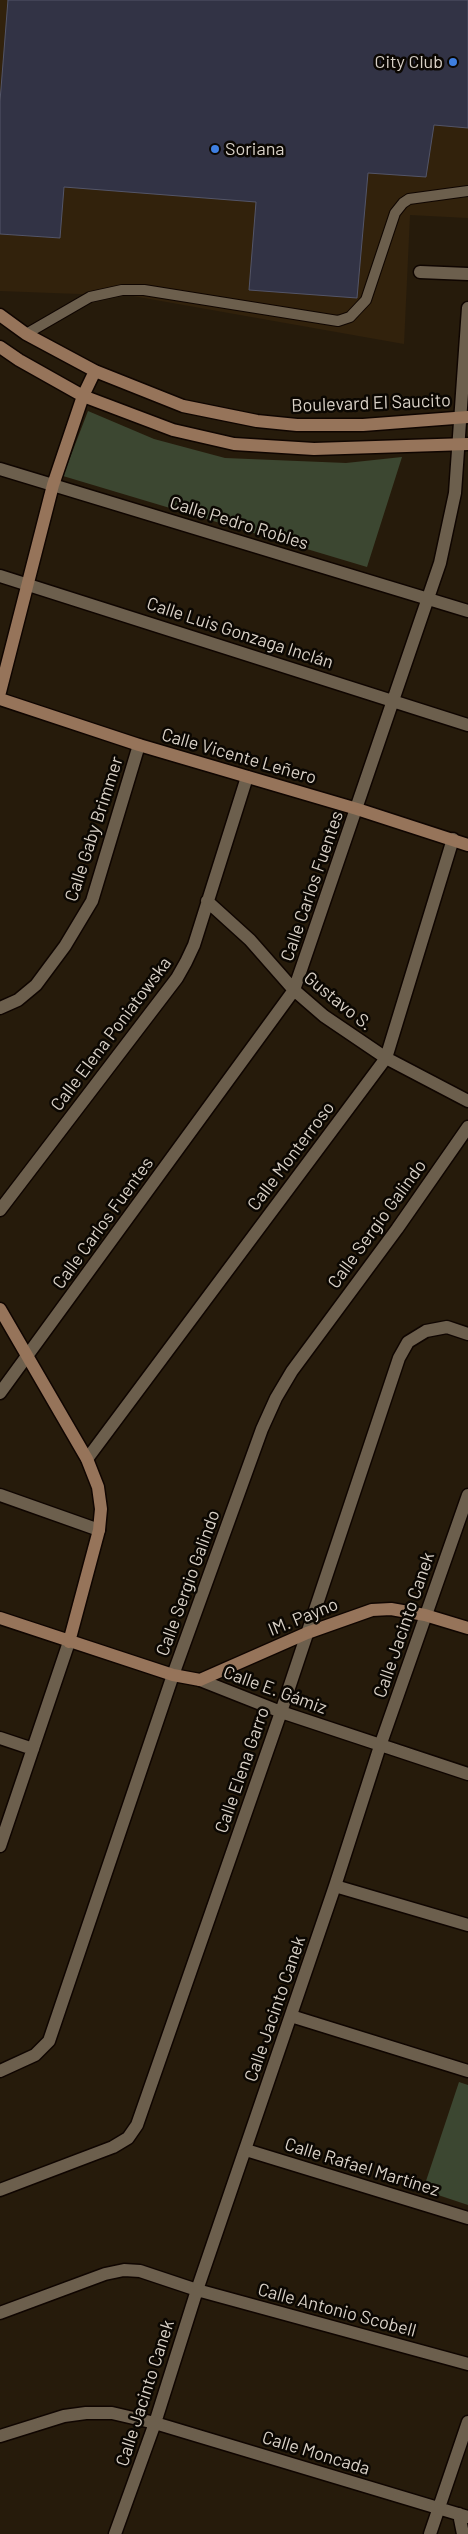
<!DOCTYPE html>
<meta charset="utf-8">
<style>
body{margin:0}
canvas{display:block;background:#261b0b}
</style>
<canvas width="468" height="2534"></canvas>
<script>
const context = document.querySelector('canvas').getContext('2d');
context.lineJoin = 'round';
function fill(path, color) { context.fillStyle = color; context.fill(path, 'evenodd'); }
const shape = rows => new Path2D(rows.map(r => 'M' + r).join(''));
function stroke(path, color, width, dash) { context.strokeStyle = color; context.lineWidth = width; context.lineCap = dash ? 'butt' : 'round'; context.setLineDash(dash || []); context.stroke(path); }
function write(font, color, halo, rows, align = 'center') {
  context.font = font + ' Barlow,sans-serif'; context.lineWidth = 5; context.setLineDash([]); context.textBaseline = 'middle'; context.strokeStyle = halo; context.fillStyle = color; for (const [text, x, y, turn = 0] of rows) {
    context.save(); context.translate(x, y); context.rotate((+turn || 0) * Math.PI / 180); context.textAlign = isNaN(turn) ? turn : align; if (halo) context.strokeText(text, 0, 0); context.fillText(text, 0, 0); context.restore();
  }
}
const built = shape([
 [0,0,468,0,468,218,410,215,404,344,133,296,0,291]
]);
const green = shape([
 [88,411,154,439,225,458,346,463,402,457,367,567,63,476],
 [459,2082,468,2085,468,2205,423,2190]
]);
const building = shape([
 [8,0,468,0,468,128,434,125,426,177,368,173,357,298,249,290,256,202,64,187,60,238,0,234,0,101,8,0]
]);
const lane = shape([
 [26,334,90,297,122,290,144,290,338,321,350,317,366,300,395,213,403,203,409,199,468,191]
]);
const street = shape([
 [420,272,468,274],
 [0,469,468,611],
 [0,576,468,725],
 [207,901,250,940,294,990,324,1016,386,1058,468,1101],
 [0,1008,18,1000,36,985,65,946,92,901,139,745],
 [0,1210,177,978,186,962,194,945,247,777],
 [0,1393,294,990,440,563,455,493,468,308],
 [87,1459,386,1058,453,839],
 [0,1495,99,1530],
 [200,1680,281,1712,468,1774],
 [0,1738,33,1749],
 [0,1846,69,1642],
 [335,1886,468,1925],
 [291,2016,468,2071],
 [0,2071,35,2055,49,2041,173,1675,262,1429,276,1398,292,1371,397,1229,468,1127],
 [246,2150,468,2218],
 [0,2190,113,2147,128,2138,137,2125,281,1712,399,1358,408,1342,426,1331,447,1327,468,1334],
 [0,2313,105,2274,124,2270,140,2271,197,2290,468,2364],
 [0,2436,64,2416,86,2413,112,2413,155,2423,468,2517],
 [459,2514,463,2534],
 [115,2534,155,2423,197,2290,335,1886,380,1746,468,1495],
 [430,2534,468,2422]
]);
const secondary = shape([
 [0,315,26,334,95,371,183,406,257,421,297,425,363,425,468,417],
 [0,347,19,360,83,396,173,430,234,444,314,449,468,444],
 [0,692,53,485,83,396,95,371],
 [0,699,139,745,357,809,468,845],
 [0,1309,87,1459,98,1487,101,1509,99,1530,69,1642],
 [0,1618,173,1675,200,1680,307,1633,372,1610,391,1609,425,1615,468,1628]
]);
const markers = [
 [453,62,5,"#3f7fe0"],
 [215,149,5,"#3f7fe0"]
];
const poiNames = [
 ["City Club",443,62],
 ["Soriana",225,149,"left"]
];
const streetNames = [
 ["Boulevard El Saucito",371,403,-2],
 ["Calle Pedro Robles",239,523,17],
 ["Calle Luis Gonzaga Inclán",240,633,18],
 ["Calle Vicente Leñero",239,756,16],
 ["Calle Gaby Brimmer",94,829,-72],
 ["Calle Carlos Fuentes",312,886,-71],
 ["Gustavo S.",338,1001,39],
 ["Calle Elena Poniatowska",111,1034,-53],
 ["Calle Monterroso",291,1156,-53],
 ["Calle Carlos Fuentes",103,1223,-54],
 ["Calle Sergio Galindo",377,1224,-54],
 ["Calle Sergio Galindo",188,1583,-70],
 ["IM. Payno",303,1617,-22],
 ["Calle Jacinto Canek",404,1625,-71],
 ["Calle E. Gámiz",275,1690,20],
 ["Calle Elena Garro",242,1770,-71],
 ["Calle Jacinto Canek",275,2009,-71],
 ["Calle Rafael Martínez",362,2167,17],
 ["Calle Antonio Scobell",337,2310,15],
 ["Calle Jacinto Canek",145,2393,-72],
 ["Calle Moncada",316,2453,17]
];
fill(built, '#32220c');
fill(green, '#3c4731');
fill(building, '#323345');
stroke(building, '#535568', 1);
stroke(lane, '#0f0500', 12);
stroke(street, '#0f0500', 15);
stroke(secondary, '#0f0500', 15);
stroke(lane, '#6c5f4d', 10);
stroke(street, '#6c5f4d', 12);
stroke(secondary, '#96745a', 12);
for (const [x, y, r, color] of markers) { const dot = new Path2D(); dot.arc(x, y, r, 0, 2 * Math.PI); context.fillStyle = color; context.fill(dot); stroke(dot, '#0b0702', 2); }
write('18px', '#d9d1c7', '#0b0702', poiNames, 'right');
write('18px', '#d9d1c7', '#0b0702', streetNames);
</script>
